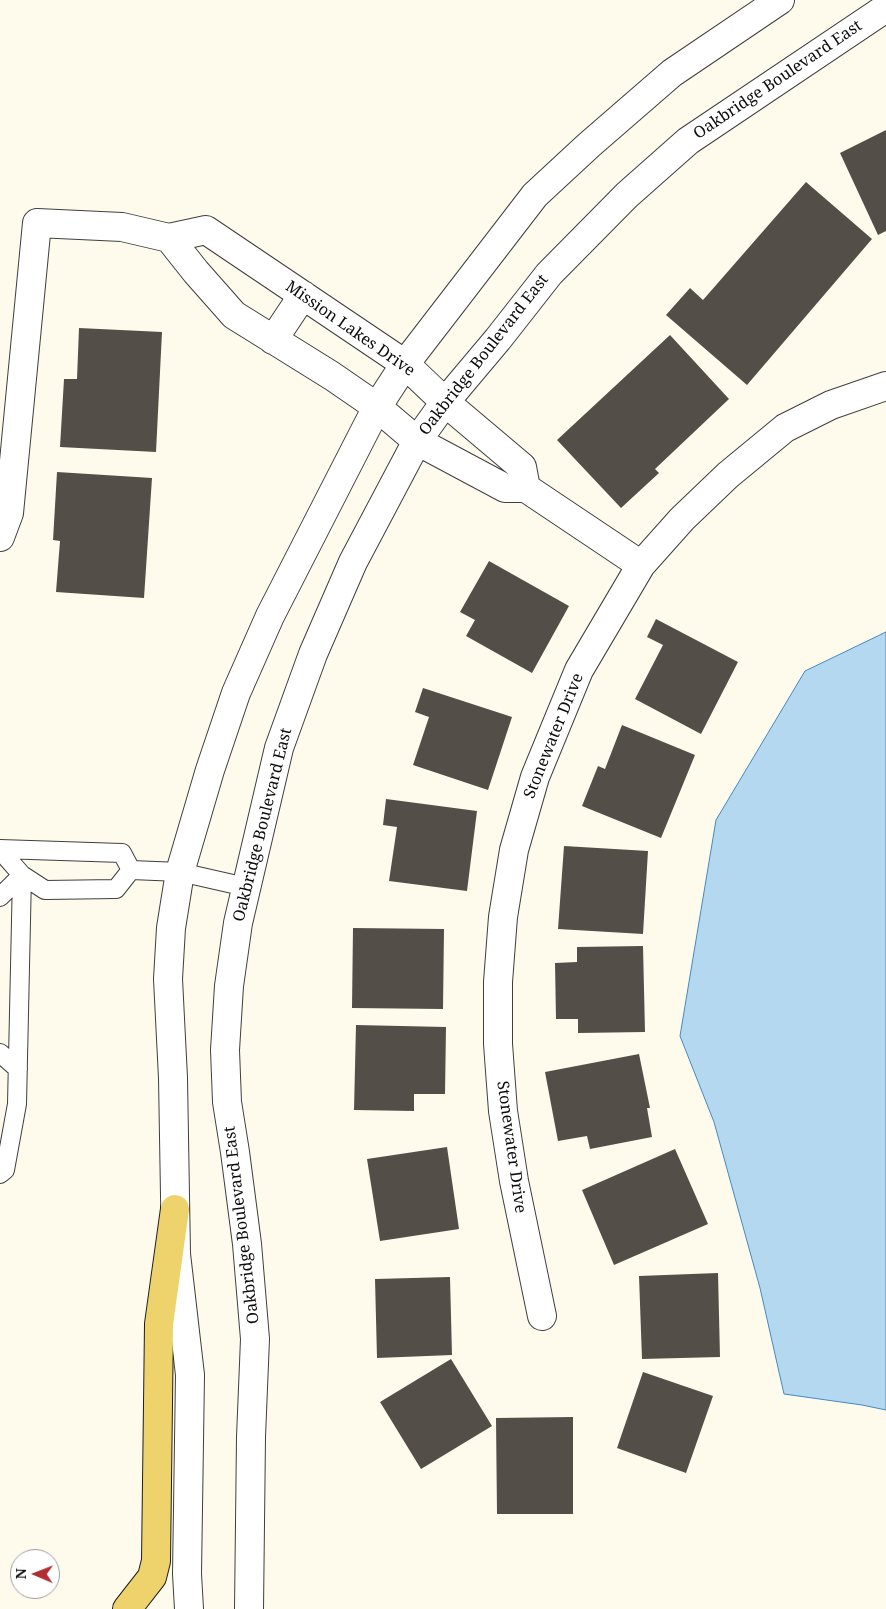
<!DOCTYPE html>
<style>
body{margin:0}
#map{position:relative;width:886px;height:1609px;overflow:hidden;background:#fefbec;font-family:"Noto Serif",serif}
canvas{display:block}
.north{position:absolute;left:10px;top:1549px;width:50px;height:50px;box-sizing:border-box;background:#fff;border:1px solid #9e9e9e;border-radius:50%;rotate:271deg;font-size:14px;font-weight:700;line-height:20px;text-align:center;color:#0c0c0c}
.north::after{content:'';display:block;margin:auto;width:18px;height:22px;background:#b12f30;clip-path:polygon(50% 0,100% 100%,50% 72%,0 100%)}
</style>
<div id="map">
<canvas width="886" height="1609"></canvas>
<div class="north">N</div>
</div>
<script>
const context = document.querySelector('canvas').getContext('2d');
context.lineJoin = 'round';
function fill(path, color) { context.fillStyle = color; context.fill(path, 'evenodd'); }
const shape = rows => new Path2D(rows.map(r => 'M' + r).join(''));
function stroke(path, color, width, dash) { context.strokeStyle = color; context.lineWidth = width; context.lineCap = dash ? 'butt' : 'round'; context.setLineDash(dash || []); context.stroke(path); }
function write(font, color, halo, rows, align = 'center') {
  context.font = font + ' "Noto Serif",serif'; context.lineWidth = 5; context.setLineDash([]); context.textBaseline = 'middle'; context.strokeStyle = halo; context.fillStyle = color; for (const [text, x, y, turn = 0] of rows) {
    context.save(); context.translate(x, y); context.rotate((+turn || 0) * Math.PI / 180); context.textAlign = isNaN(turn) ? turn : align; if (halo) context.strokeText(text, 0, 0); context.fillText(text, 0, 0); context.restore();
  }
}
const water = shape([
 [886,632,886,1410,862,1405,784,1394,760,1288,714,1122,680,1036,716,820,805,671,886,632]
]);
const building = shape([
 [886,130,886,231,878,235,840,153],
 [806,182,872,239,747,385,666,315,690,288,703,300],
 [79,328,162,332,156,452,60,447,64,379,77,379],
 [670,335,729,399,655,469,659,473,621,508,557,440],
 [57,472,152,478,144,598,56,592,60,541,53,540],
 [489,561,569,606,532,673,466,636,475,620,460,612],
 [656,619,738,662,701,734,635,699,663,645,647,637],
 [423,688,512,717,488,790,413,765,429,717,415,712],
 [622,725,695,755,661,838,582,806,598,766,605,769],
 [386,799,477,811,467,891,389,881,397,827,383,825],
 [564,846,648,851,643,934,558,929],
 [353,928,444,929,443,1009,352,1008],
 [643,946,645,1032,578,1033,578,1019,556,1019,555,963,577,962,577,947],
 [356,1025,446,1027,445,1094,414,1094,414,1111,354,1110],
 [639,1054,650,1108,647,1108,652,1137,590,1149,587,1136,558,1141,545,1072],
 [447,1147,459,1229,380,1241,367,1159],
 [675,1149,708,1224,614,1265,582,1190],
 [718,1273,720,1357,642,1359,639,1276],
 [450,1277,452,1355,377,1358,375,1279],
 [451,1359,492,1426,421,1469,380,1402],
 [643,1372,713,1396,686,1473,617,1448],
 [573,1417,573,1514,497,1514,496,1418]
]);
const lane = shape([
 [0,849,122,853,131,870],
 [0,850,22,875,45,890,116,889,131,870],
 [131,870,180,872,246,887],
 [0,897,22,875],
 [0,1053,18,1069],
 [0,1174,5,1170,17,1104,22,875]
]);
const street = shape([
 [169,238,196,272,234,315,332,376,377,407,417,441,505,488,526,488,641,565],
 [273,340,303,295],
 [0,537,9,513,37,223,122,227,169,238,206,230,405,364,445,402,522,467,526,488],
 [542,1316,514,1181,503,1111,498,1044,498,982,503,917,514,850,535,777,579,670,641,565,682,519,728,475,785,428,831,405,886,386],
 [189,1609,187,1574,190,1375,176,1254,173,1078,168,979,171,928,180,872,210,770,236,693,270,616,377,407,405,364,535,195,589,145,672,73,780,0],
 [249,1609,251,1437,255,1339,247,1244,235,1152,227,1102,225,1050,229,986,238,923,279,748,313,654,353,562,417,441,445,402,498,339,549,274,627,195,688,141,886,8]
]);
const primary = shape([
 [127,1609,152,1577,156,1561,159,1324,175,1209]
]);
const streetNames = [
 ["Oakbridge Boulevard East",778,80,-34],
 ["Mission Lakes Drive",350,329,35],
 ["Oakbridge Boulevard East",484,355,-52],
 ["Stonewater Drive",554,736,-68],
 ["Oakbridge Boulevard East",263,825,-76],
 ["Stonewater Drive",511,1147,82],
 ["Oakbridge Boulevard East",242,1225,-97]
];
fill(water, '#b5d8f1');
stroke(water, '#418ac3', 1);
fill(building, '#544e49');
stroke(lane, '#3f3f3f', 20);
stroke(street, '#3f3f3f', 30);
stroke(primary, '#1d1d1d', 30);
stroke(lane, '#fff', 18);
stroke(street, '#fff', 28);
stroke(primary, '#eed36c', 28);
write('16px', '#0c0c0c', '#fff', streetNames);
</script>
